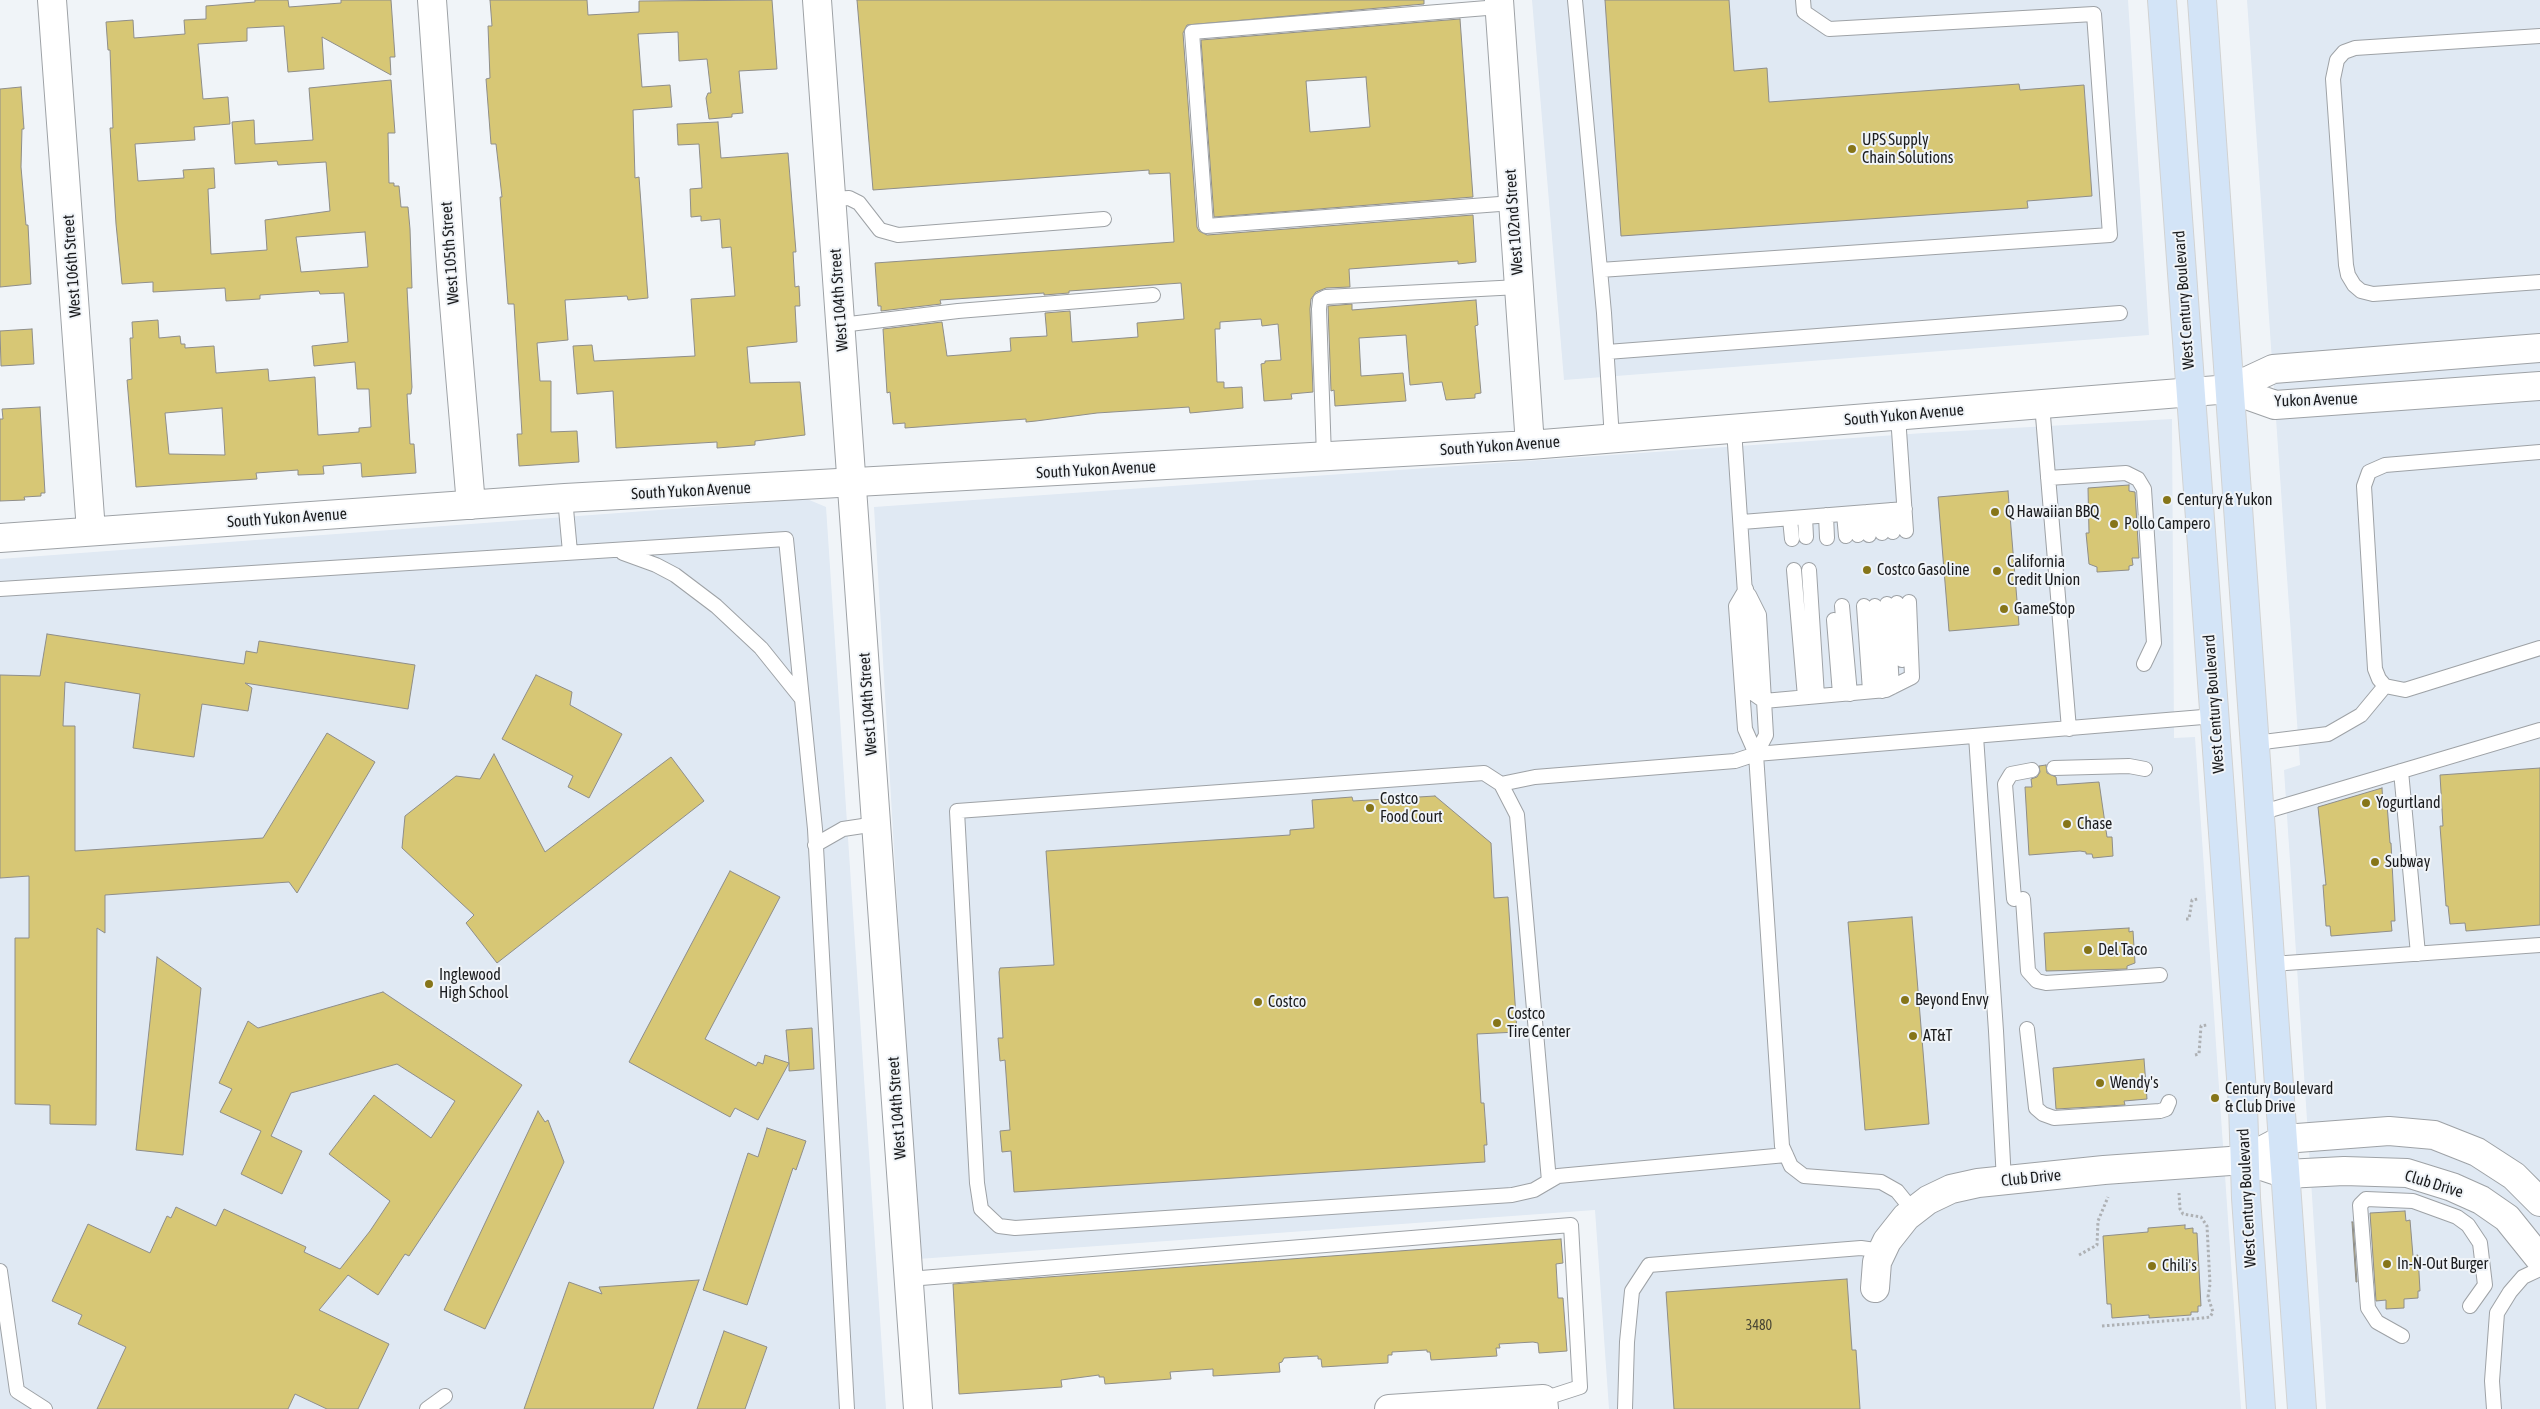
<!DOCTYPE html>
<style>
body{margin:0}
canvas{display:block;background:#f0f4f8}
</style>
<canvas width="2540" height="1409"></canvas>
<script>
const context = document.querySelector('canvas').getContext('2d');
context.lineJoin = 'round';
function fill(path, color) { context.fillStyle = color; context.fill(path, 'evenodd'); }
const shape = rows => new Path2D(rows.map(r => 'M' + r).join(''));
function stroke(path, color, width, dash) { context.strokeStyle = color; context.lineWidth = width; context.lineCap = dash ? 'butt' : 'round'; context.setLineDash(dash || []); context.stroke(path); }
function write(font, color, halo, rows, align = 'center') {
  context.font = font + ' "Asap Condensed",sans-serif'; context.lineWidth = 4; context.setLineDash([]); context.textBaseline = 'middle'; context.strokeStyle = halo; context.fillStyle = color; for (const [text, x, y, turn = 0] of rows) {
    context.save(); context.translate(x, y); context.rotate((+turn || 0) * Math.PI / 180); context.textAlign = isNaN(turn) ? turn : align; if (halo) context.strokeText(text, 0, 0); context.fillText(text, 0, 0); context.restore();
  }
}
const built = shape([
 [1532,0,2128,0,2149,335,1564,380],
 [2247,0,2540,0,2540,1409,2326,1409,2284,770,2300,765],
 [2172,419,2174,738,2195,737,2241,1409,1609,1409,1595,1210,918,1259,874,507,1924,433],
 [807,499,826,507,886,1409,0,1409,0,559]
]);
const building = shape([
 [255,0,288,0,289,7,341,3,341,0,391,0,395,57,390,57,391,75,322,37,324,69,288,72,284,26,247,28,247,41,198,44,203,99,228,97,230,124,194,127,195,140,135,144,138,181,184,178,183,170,214,168,215,188,208,189,211,254,267,250,265,220,330,211,326,162,278,165,277,161,235,164,232,122,254,120,255,144,313,140,309,88,391,80,395,133,388,133,389,183,394,183,394,186,399,186,401,207,408,207,410,229,412,288,407,288,412,387,411,394,407,394,410,444,414,444,416,473,362,477,361,463,323,466,324,474,298,475,298,470,256,473,257,479,136,487,127,380,132,379,130,338,133,338,132,322,158,320,159,338,180,336,181,344,185,344,185,348,214,346,216,373,268,369,269,381,315,377,318,435,359,432,359,428,371,427,369,389,357,389,355,362,314,366,312,346,348,342,344,293,320,294,319,291,260,295,260,299,226,301,225,288,153,292,153,282,122,284,116,224,110,128,113,128,110,50,108,50,106,22,133,20,134,38,185,34,184,20,206,19,206,6,255,2,255,0],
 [365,232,368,267,301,272,296,237,365,232],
 [222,408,225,455,169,454,165,413,222,408],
 [490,0,587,0,588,15,639,12,639,1,772,0,777,69,739,71,743,113,732,114,732,117,709,119,706,98,708,93,711,93,707,59,679,61,678,32,638,34,642,87,670,85,672,107,633,110,635,178,639,177,648,298,628,300,627,296,565,300,568,340,537,343,540,381,551,381,551,432,577,431,579,462,519,466,517,434,522,434,514,304,508,304,500,197,502,197,496,144,491,144,486,79,490,78,488,26,492,26,490,0],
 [857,0,1424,0,1424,4,1187,25,1183,33,1197,227,1199,231,1207,235,1473,215,1476,262,1458,264,1458,261,1349,269,1350,287,1326,288,1316,292,1311,299,1310,309,1313,392,1291,394,1292,399,1264,401,1261,364,1265,363,1265,361,1281,360,1278,324,1262,326,1261,319,1220,322,1220,329,1215,329,1217,382,1224,382,1224,388,1242,387,1243,408,1190,413,1189,407,1097,413,1036,421,1026,422,1026,419,905,428,905,423,893,424,890,392,887,393,883,329,942,322,947,356,1011,351,1010,338,1047,336,1045,313,1070,311,1072,342,1138,337,1137,323,1184,319,1181,283,1069,291,1069,293,1044,295,1044,293,940,300,941,304,881,311,881,306,878,306,875,263,1174,242,1170,173,1149,174,1149,170,873,190,857,0],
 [1605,0,1729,0,1734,71,1767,68,1769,102,2019,84,2020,90,2084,85,2092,196,2027,201,2028,208,1621,236,1605,0],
 [1460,19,1473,197,1214,217,1201,40,1460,19],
 [1366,77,1370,127,1310,132,1306,81,1366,77],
 [21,87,24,129,22,129,21,167,26,225,28,225,31,284,0,287,0,89,21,87],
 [718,122,721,158,788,153,796,252,793,252,795,287,799,286,800,306,795,306,797,342,747,347,750,383,800,382,805,435,755,441,755,445,717,448,717,442,616,448,613,391,577,394,573,346,592,345,594,361,695,356,691,299,735,296,731,247,722,248,720,219,701,221,701,216,691,217,690,189,702,188,699,144,678,145,677,124,718,122],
 [1476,300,1478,325,1475,326,1481,393,1475,394,1475,398,1446,400,1442,382,1410,385,1406,335,1359,338,1361,376,1403,373,1406,401,1335,406,1334,390,1331,391,1328,306,1352,304,1352,310,1476,300],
 [32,329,34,364,1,366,0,331,32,329],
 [40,407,45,493,41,493,41,496,24,497,25,500,0,501,0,419,3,419,2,409,40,407],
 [2129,485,2129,491,2135,492,2139,558,2132,558,2133,565,2129,566,2129,570,2097,572,2097,567,2089,564,2086,533,2089,533,2088,488,2129,485],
 [2008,491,2019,625,1949,631,1938,497,2008,491],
 [47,634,244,664,246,651,257,653,259,641,415,665,408,709,245,683,252,688,248,711,202,704,194,757,133,748,140,694,65,682,63,726,75,726,75,851,263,838,327,733,375,762,297,893,289,882,105,895,105,933,97,928,96,1125,50,1124,50,1105,15,1104,15,938,29,938,29,876,0,878,0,675,40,676,47,634],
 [536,675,572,692,570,705,622,734,589,798,568,787,573,776,502,739,536,675],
 [494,754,545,852,671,757,704,801,497,963,466,923,474,915,402,848,405,816,456,776,480,779,494,754],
 [2046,765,2047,773,2056,777,2057,785,2099,782,2107,837,2112,837,2113,856,2093,858,2092,854,2086,854,2086,852,2080,851,2029,855,2025,787,2032,787,2031,779,2037,777,2040,772,2039,766,2046,765],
 [2540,768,2540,925,2466,931,2465,923,2450,924,2448,906,2446,906,2440,826,2443,826,2440,775,2540,768],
 [2382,788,2383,805,2387,804,2390,843,2391,843,2395,921,2391,921,2392,931,2331,936,2330,926,2326,926,2323,885,2326,885,2318,807,2382,788],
 [1435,796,1491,843,1494,898,1508,897,1517,1032,1477,1034,1481,1103,1484,1103,1487,1145,1484,1145,1485,1162,1014,1192,1011,1151,1002,1152,1000,1131,1010,1130,1005,1060,1000,1061,998,1038,1003,1038,999,972,1000,968,1054,965,1046,851,1290,835,1290,830,1314,828,1312,800,1352,797,1353,801,1435,796],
 [730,871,780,897,705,1039,756,1066,758,1062,763,1064,765,1055,789,1063,786,1030,812,1028,814,1069,789,1071,789,1063,758,1120,735,1108,730,1117,629,1062,730,871],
 [1912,917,1929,1124,1865,1130,1848,922,1912,917],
 [2129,928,2129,932,2133,931,2135,963,2127,966,2127,969,2046,971,2044,933,2129,928],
 [157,957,201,988,183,1155,136,1150,157,957],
 [383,992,522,1085,409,1256,405,1254,378,1295,348,1275,319,1310,389,1344,358,1409,327,1409,295,1394,288,1409,97,1409,126,1347,78,1324,82,1315,52,1301,88,1224,150,1253,167,1216,171,1218,176,1207,216,1226,224,1209,306,1247,304,1252,340,1269,370,1231,390,1201,329,1154,374,1095,431,1138,455,1101,397,1064,291,1093,271,1136,302,1151,282,1194,241,1174,261,1131,220,1112,232,1089,219,1083,248,1021,258,1028,383,992],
 [2144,1059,2147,1099,2124,1101,2125,1105,2056,1109,2053,1068,2144,1059],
 [538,1111,545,1122,548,1120,564,1162,485,1329,444,1310,538,1111],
 [767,1128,806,1141,796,1170,793,1168,747,1305,703,1290,748,1153,758,1157,767,1128],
 [2405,1211,2406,1221,2410,1220,2413,1256,2418,1255,2420,1291,2418,1291,2418,1298,2404,1299,2404,1308,2386,1309,2386,1300,2376,1301,2370,1213,2405,1211],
 [2352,1222,2353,1222,2357,1282,2356,1282,2352,1222],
 [2185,1225,2185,1229,2193,1228,2193,1233,2197,1233,2201,1306,2198,1306,2198,1312,2191,1312,2191,1315,2149,1318,2149,1315,2112,1318,2111,1304,2107,1304,2103,1236,2148,1232,2148,1228,2185,1225],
 [1561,1239,1563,1263,1556,1264,1558,1298,1563,1298,1567,1351,1539,1353,1538,1343,1533,1342,1499,1344,1500,1348,1496,1348,1497,1356,1431,1360,1430,1352,1427,1352,1427,1350,1392,1352,1392,1355,1388,1355,1388,1363,1322,1367,1321,1359,1318,1359,1318,1356,1284,1358,1282,1362,1279,1363,1280,1372,1213,1376,1213,1369,1170,1372,1171,1379,1105,1384,1104,1377,1099,1377,1099,1375,1061,1380,1062,1387,959,1394,953,1284,1561,1239],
 [1847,1279,1852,1350,1856,1350,1860,1409,1674,1409,1666,1292,1847,1279],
 [699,1280,653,1409,524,1409,569,1282,602,1294,599,1287,699,1280],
 [724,1331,767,1347,745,1409,697,1409,724,1331]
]);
const path = shape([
 [2186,919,2189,919,2192,900,2198,899],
 [2195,1055,2199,1054,2201,1026,2207,1025],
 [2079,1255,2097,1245,2098,1221,2108,1197],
 [2102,1326,2203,1318,2210,1317,2213,1312,2208,1297,2210,1284,2207,1226,2201,1217,2183,1214,2180,1209,2179,1193]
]);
const service = shape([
 [1575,0,1604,313,1612,439],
 [1499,7,1192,32,1206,226,1513,203],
 [2540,36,2355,48,2344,52,2337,60,2333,79,2346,265,2348,275,2354,285,2361,291,2373,294,2540,282],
 [832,199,849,198,859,203,880,230,898,235,1104,219],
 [1600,270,2110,235,2094,14,1829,29,1804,12,1803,0],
 [841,325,958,311,1153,295],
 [1607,352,2120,313],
 [2042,404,2069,729],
 [1898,416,1906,531],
 [1734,429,1751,683,1754,694,1764,701,1886,690,1912,677,1909,602],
 [2540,452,2385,465,2369,472,2364,486,2375,669,2379,679,2385,686,2405,690,2540,648],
 [1324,457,1319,309,1320,300,1326,297,1519,287],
 [2048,478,2126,473,2138,479,2144,489,2154,643,2144,664],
 [565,498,570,552],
 [1891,510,1893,532],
 [1881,511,1882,533],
 [1867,512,1869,535],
 [1856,513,1858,535],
 [1844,514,1846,536],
 [1826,515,1827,538],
 [1805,517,1806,537],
 [1790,519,1792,539],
 [1742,522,1905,509],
 [623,553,656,565,675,575,716,606,761,648,802,699],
 [1794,570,1805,697],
 [1809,570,1817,696],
 [0,589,786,539,815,829,847,1409],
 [1746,589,1736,606,1745,729,1756,754,1782,1146,1791,1166,1804,1176,1881,1182,1897,1191,1914,1212],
 [1749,595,1759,615,1766,735,1756,754],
 [1897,603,1902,660],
 [1887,604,1892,687],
 [1842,606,1850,694],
 [1864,606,1870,691],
 [1875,606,1882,691],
 [1834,620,1840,694],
 [1976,736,1996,1031,2004,1181],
 [2255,743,2328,734,2361,715,2385,686],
 [2054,768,2129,766,2145,769],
 [2401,771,2418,954],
 [1501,784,1535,777,1735,761,1756,754,2215,716],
 [2260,813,2540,730],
 [815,845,843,829,876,824],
 [2014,899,2005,784,2011,774,2032,770],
 [2023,899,2028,971,2037,981,2046,983,2160,975],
 [2272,964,2540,945],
 [2027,1029,2036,1108,2043,1114,2054,1118,2160,1111,2166,1109,2169,1102],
 [1549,1181,1517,815,1501,784,1484,773,957,811,977,1183,981,1209,999,1226,1015,1228,1512,1195,1534,1190,1558,1176,1786,1155],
 [0,1271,17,1391,45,1409],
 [909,1279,1571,1225,1580,1387,1543,1399],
 [2402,1336,2377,1322,2368,1308,2360,1205,2366,1199,2413,1201,2457,1217,2468,1225,2480,1243,2485,1285,2470,1306],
 [427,1409,445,1396],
 [1625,1409,1627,1342,1632,1291,1649,1265,1861,1248,1882,1251],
 [2494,1409,2492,1381,2497,1313,2510,1292,2523,1277,2540,1269]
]);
const minor = shape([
 [52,0,91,531],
 [432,0,452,280,471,505],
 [1499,0,1530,445],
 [2230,389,2275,405,2540,386],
 [0,538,565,498,1530,445,2230,389,2273,369,2540,348],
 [2244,1160,2284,1139,2389,1131,2434,1135,2477,1152,2514,1176,2540,1202],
 [1875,1288,1877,1262,1887,1241,1906,1217,1928,1200,1951,1189,1978,1183,2104,1170,2244,1160,2286,1174,2344,1171,2407,1173,2452,1187,2481,1200,2507,1218,2540,1259],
 [1389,1409,1543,1399,1544,1409]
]);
const tertiary = shape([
 [817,0,918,1409]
]);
const primary = shape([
 [2162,0,2243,1105,2246,1198,2261,1409],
 [2202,0,2302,1409]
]);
const markers = [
 [1852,149,5,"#867519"],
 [2167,500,5,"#867519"],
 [1995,512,5,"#867519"],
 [2114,524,5,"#867519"],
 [1867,570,5,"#867519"],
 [1997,571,5,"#867519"],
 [2004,609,5,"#867519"],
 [2366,803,5,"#867519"],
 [1370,808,5,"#867519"],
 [2067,824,5,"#867519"],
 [2375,862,5,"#867519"],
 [2088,950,5,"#867519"],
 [429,984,5,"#867519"],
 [1905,1000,5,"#867519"],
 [1258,1002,5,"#867519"],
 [1497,1023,5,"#867519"],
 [1913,1036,5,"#867519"],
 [2100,1083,5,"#867519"],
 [2215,1098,5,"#867519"],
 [2387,1264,5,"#867519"],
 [2152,1266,5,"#867519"]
];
const numberNames = [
 ["3480",1759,1326]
];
const poiNames = [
 ["UPS Supply",1862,140],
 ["Chain Solutions",1862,158],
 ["Century & Yukon",2177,500],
 ["Q Hawaiian BBQ",2005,512],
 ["Pollo Campero",2124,524],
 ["California",2007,562],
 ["Credit Union",2007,580],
 ["Costco Gasoline",1877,570],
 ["GameStop",2014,609],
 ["Costco",1380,799],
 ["Food Court",1380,817],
 ["Yogurtland",2376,803],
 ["Chase",2077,824],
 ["Subway",2385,862],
 ["Del Taco",2098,950],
 ["Inglewood",439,975],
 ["High School",439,993],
 ["Beyond Envy",1915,1000],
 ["Costco",1268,1002],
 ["Costco",1507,1014],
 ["Tire Center",1507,1032],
 ["AT&T",1923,1036],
 ["Wendy's",2110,1083],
 ["Century Boulevard",2225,1089],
 ["& Club Drive",2225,1107],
 ["In-N-Out Burger",2397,1264],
 ["Chili's",2162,1266]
];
const streetNames = [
 ["West 102nd Street",1514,222,-94],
 ["West 105th Street",450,253,-94],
 ["West 106th Street",72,266,-94],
 ["West 104th Street",839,300,-94],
 ["West Century Boulevard",2184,300,-94],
 ["Yukon Avenue",2316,400,-2],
 ["South Yukon Avenue",1904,415,-5],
 ["South Yukon Avenue",1500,446,-4],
 ["South Yukon Avenue",1096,470,-3],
 ["South Yukon Avenue",691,491,-3],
 ["South Yukon Avenue",287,518,-4],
 ["West 104th Street",868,704,-94],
 ["West Century Boulevard",2214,704,-94],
 ["West 104th Street",897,1108,-94],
 ["Club Drive",2031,1178,-6],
 ["Club Drive",2434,1184,17],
 ["West Century Boulevard",2247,1198,-93]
];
fill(built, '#e0e9f3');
fill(building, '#d7c775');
stroke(building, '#8f8e8a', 1);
stroke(service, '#9ea2a6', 16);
stroke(minor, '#9ea2a6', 30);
stroke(tertiary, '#9ea2a6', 30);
stroke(primary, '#d1d2d2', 30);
stroke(path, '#aeb1b4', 3, [2.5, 2.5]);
stroke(service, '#fff', 14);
stroke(minor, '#fff', 28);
stroke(tertiary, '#fff', 28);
stroke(primary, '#d3e4f7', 28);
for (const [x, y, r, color] of markers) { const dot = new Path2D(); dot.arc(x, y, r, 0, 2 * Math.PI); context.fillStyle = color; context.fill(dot); stroke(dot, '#f0f4f8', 2); }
write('14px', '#4a4734', null, numberNames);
write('16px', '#1b1c1e', '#f0f4f8', poiNames, 'left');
write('16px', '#1b1c1e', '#f0f4f8', streetNames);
</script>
